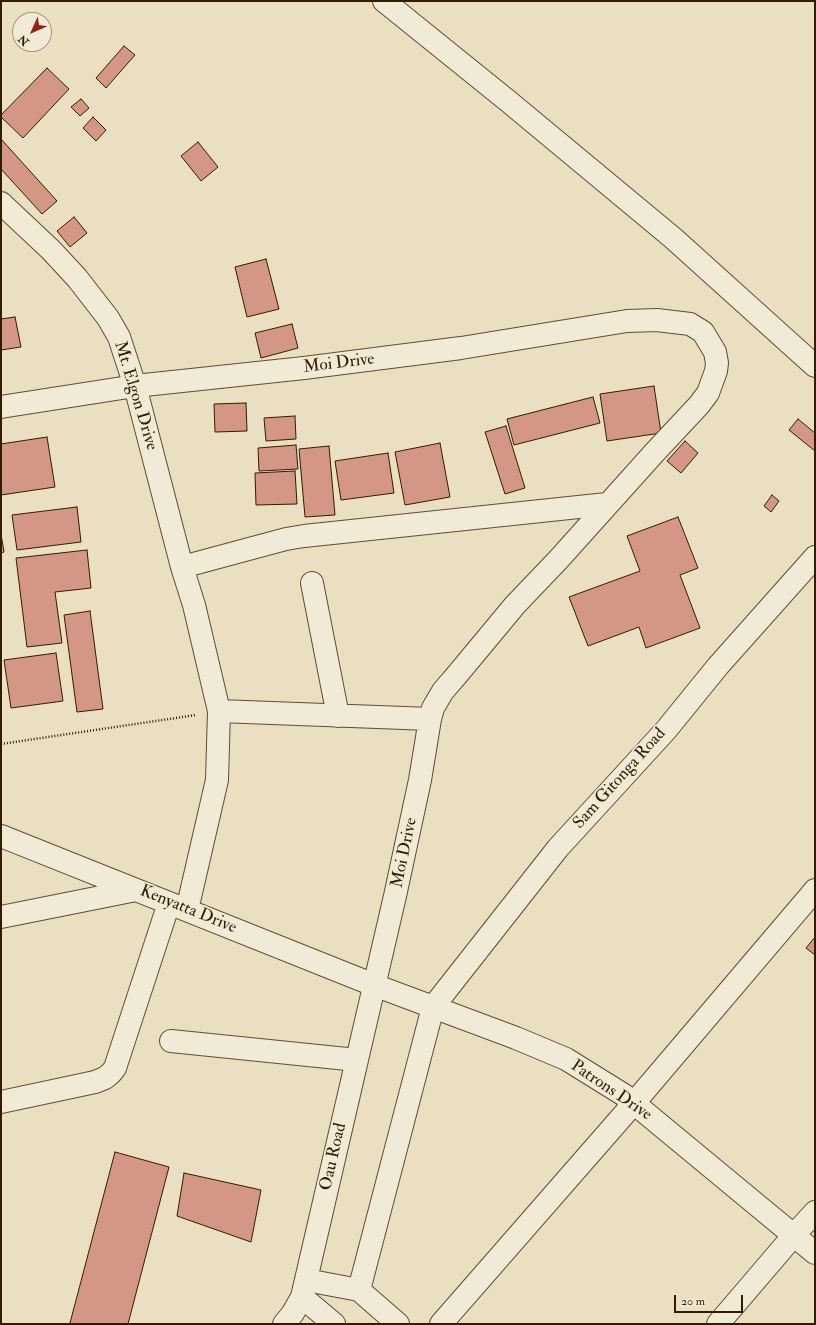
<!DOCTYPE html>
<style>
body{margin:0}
#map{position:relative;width:816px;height:1325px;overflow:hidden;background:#eadfc1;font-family:"IM FELL Double Pica",serif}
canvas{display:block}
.frame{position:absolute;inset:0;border:2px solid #321c00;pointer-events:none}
.north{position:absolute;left:12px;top:12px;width:40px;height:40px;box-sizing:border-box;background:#f1ead7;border:1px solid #a59881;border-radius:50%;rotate:225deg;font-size:11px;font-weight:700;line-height:16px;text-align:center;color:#321c00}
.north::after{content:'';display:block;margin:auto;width:14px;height:18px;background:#8f2418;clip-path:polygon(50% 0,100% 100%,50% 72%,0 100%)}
.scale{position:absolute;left:674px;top:1295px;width:69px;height:18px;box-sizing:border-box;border:2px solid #321c00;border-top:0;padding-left:5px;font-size:12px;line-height:14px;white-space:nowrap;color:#321c00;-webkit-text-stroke:3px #f1ead7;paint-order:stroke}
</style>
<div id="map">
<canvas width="816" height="1325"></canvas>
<div class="frame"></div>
<div class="north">N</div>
<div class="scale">20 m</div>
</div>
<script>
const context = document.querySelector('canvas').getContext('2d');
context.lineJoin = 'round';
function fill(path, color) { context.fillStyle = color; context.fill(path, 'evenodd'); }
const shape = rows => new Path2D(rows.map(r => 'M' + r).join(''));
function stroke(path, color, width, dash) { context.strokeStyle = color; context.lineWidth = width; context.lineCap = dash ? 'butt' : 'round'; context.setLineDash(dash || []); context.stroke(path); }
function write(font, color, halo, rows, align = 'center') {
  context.font = font + ' "IM FELL Double Pica",serif'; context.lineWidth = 3.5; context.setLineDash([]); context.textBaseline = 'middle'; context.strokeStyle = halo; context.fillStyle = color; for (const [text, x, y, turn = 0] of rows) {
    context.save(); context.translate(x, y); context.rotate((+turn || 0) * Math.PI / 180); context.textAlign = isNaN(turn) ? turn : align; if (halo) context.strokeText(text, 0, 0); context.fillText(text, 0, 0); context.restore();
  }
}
const building = shape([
 [124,46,135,55,106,88,96,78,124,46],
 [47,68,69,89,23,138,1,117,1,115,47,68],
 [81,99,89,108,80,116,71,107,81,99],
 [93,117,106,130,96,141,83,128,93,117],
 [1,139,57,201,42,214,1,169,1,139],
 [198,142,218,167,201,181,181,156,198,142],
 [74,217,87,233,70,247,57,231,74,217],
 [266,259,279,309,247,317,235,267,266,259],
 [15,317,21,347,1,350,1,319,15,317],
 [292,324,298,348,261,358,255,333,292,324],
 [654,386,661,433,607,441,600,394,654,386],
 [593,397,600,423,514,445,507,419,593,397],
 [246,403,247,431,215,432,214,404,246,403],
 [295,416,296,439,266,441,264,418,295,416],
 [798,419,815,433,815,451,789,430,798,419],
 [506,426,525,488,505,494,485,432,506,426],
 [47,437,55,487,1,495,1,444,47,437],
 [685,441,698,453,681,473,667,461,685,441],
 [440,443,450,497,405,505,395,452,440,443],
 [296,445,298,469,259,471,258,448,296,445],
 [329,446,335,515,305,517,299,449,329,446],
 [388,453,394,493,341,500,335,461,388,453],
 [295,471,297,504,256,505,255,473,295,471],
 [772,495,779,501,771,512,764,506,772,495],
 [77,507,81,542,17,550,12,515,77,507],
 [678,517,698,568,680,575,700,628,646,648,639,627,588,646,569,597,640,571,627,536,678,517],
 [1,534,4,552,1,553,1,534],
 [87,550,91,588,55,592,62,643,27,647,16,558,87,550],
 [90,611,103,709,77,712,64,615,90,611],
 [56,653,63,701,11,708,4,660,56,653],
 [815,937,815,955,806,948,815,937],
 [115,1152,169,1167,128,1324,73,1324,70,1323,115,1152],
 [184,1173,261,1190,251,1242,177,1216,184,1173]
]);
const path = shape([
 [1,744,196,715]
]);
const minor = shape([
 [384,1,508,101,673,238,815,366],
 [1,203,51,250,77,278,108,318,119,337,135,386,182,567,194,605,219,711,217,780,187,910],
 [1,407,135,386,304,368,461,348,627,321,657,320,690,324,703,332,715,352,717,363,716,371,708,393,699,405,655,452,558,560,515,605,456,676,443,691,433,708,430,719,420,780,395,896,302,1297,293,1313,284,1324],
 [182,567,286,539,304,536,607,504],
 [312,583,338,716],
 [219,711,430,719],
 [1,836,374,985,516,1038,566,1059,624,1095,815,1253],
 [1,917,136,890],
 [171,1041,357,1060],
 [1,1102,95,1082,105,1078,111,1073,115,1068,169,903],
 [306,1280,359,1290,398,1324],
 [359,1290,433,1007,558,848,666,730,718,666,815,557],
 [302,1297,334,1324],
 [441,1324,634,1103,815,890],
 [718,1324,794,1235,815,1212]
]);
const streetNames = [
 ["Moi Drive",339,364,-7],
 ["Mt. Elgon Drive",135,396,73],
 ["Sam Gitonga Road",620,779,-48],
 ["Moi Drive",405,853,-78],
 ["Kenyatta Drive",188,910,22],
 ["Patrons Drive",611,1091,34],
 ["Oau Road",334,1157,-77]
];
fill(building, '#d49685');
stroke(building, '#321c00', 1);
stroke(minor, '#604d30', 24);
stroke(path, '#321c00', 2.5, [1, 2]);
stroke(minor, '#f1ead7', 22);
write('17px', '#321c00', '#f1ead7', streetNames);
</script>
